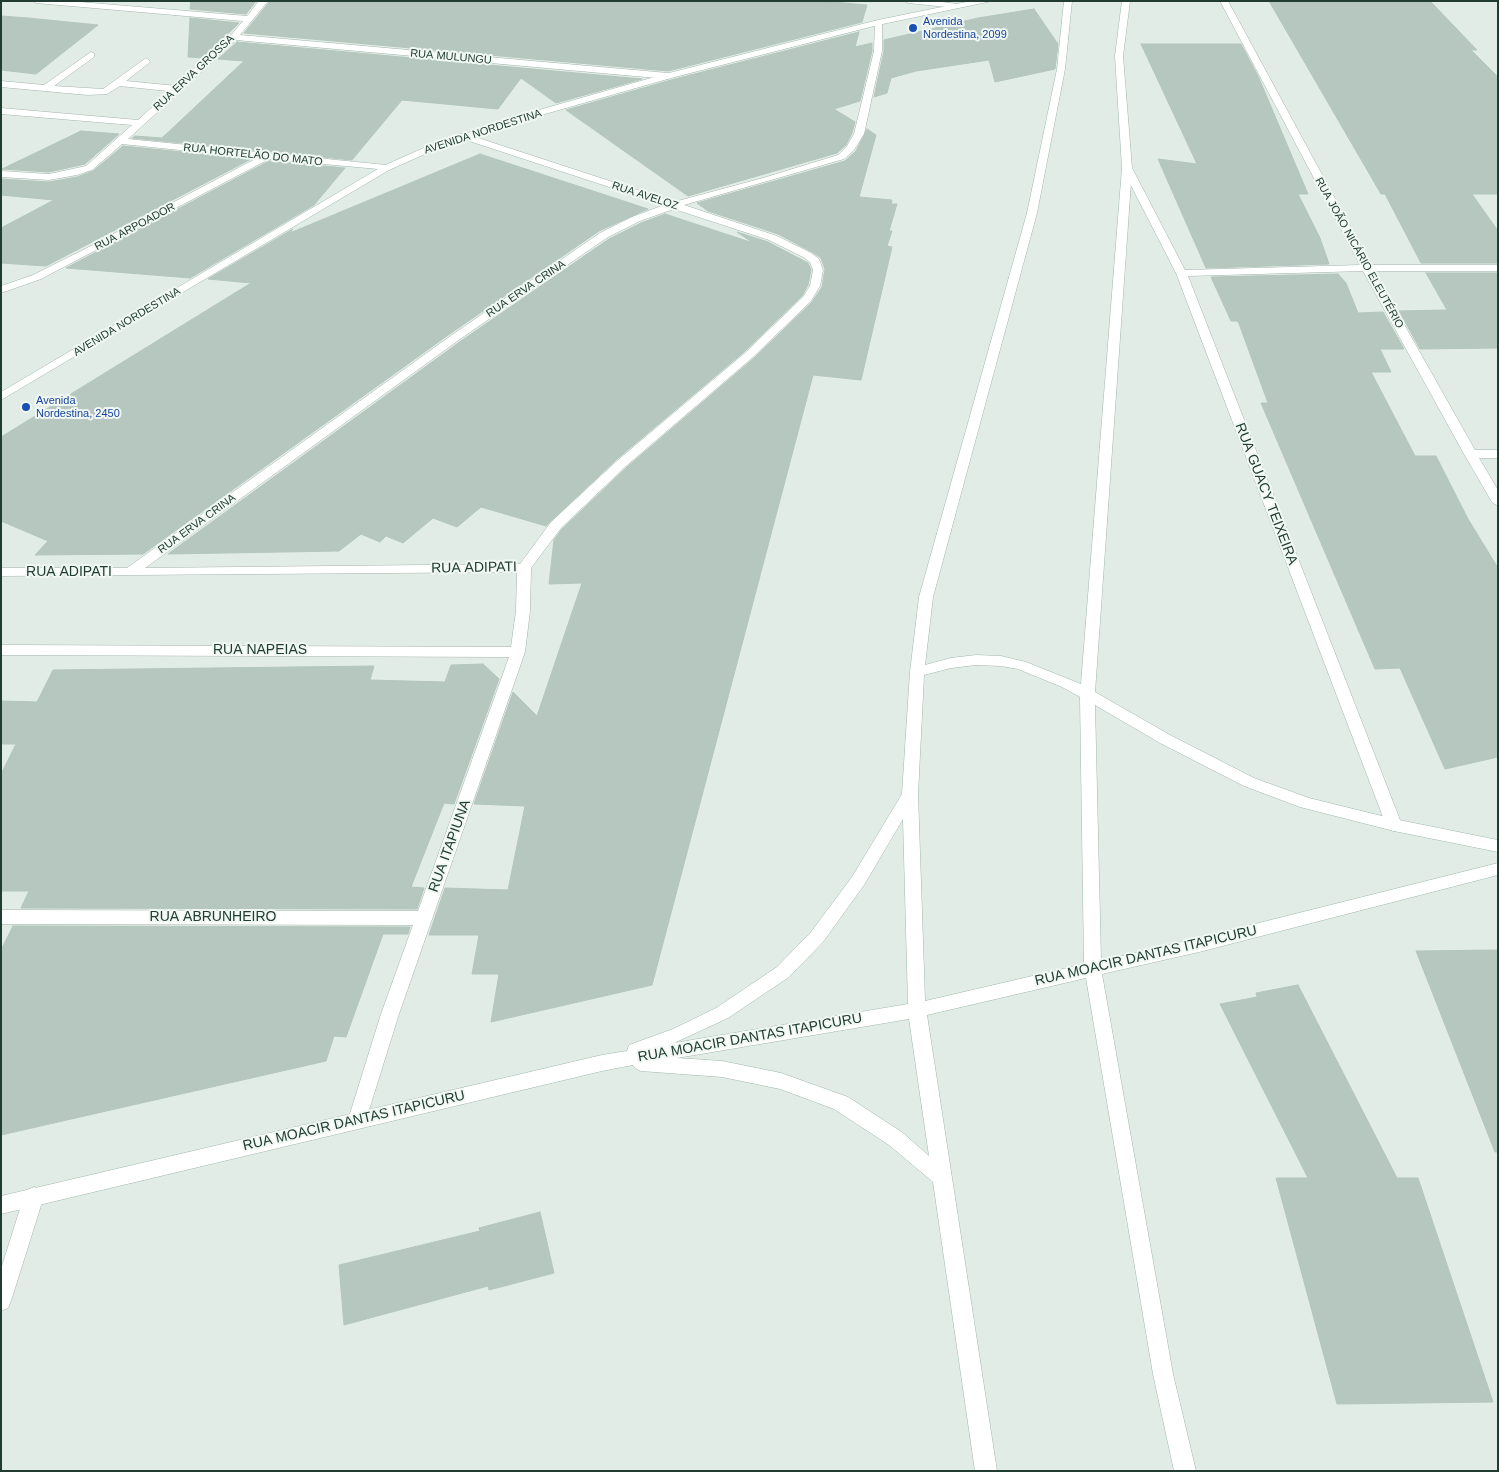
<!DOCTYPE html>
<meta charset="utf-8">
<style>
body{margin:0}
#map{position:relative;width:1499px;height:1472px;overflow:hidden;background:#e1ece6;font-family:Arial,sans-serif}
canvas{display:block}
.frame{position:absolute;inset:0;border:2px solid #213d33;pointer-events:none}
</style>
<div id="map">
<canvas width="1499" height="1472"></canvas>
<div class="frame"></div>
</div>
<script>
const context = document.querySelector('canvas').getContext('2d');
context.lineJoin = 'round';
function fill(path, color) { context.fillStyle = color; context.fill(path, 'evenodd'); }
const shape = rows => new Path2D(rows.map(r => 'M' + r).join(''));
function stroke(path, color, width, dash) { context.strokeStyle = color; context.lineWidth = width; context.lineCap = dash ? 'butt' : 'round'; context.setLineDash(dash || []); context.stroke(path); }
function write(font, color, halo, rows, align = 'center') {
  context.font = font + ' Arial,sans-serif'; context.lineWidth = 4; context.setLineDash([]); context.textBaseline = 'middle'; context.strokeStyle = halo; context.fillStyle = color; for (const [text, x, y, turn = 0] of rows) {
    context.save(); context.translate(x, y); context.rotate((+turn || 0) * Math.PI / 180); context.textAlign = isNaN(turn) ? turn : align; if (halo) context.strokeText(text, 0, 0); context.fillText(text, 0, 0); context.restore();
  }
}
const building = shape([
 [191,1,256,1,246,14,190,9,191,1],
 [270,1,821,1,867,5,862,22,668,71,244,33,270,1],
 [1269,1,1430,1,1477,50,1471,50,1498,77,1498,194,1472,194,1498,231,1498,263,1421,263,1385,194,1381,194,1269,1],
 [1034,9,1058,44,1055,69,995,82,989,60,916,71,891,78,887,93,874,97,884,51,884,40,978,18,1034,9],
 [1,16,28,18,98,25,36,74,1,70,1,16],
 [190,18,239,23,203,58,188,57,190,18],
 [859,32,855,47,872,43,872,51,860,101,834,109,855,122,852,133,846,145,837,153,688,196,566,110,671,80,859,32],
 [237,42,642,79,556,103,521,78,498,109,402,100,352,160,132,138,135,136,162,138,244,61,218,59,237,42],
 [1141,44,1241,44,1258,76,1308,194,1298,194,1320,238,1329,264,1206,268,1158,159,1197,164,1141,44],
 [867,129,876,135,859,197,892,200,891,204,897,204,889,231,892,231,887,246,892,247,861,380,813,375,652,985,491,1022,499,974,472,974,479,935,429,935,445,888,508,890,525,806,474,804,513,692,537,716,582,583,549,584,554,540,562,529,627,467,754,358,812,302,822,287,825,269,821,258,812,252,778,234,708,211,697,203,845,161,856,151,867,129],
 [81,131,119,134,85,164,49,172,2,169,81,131],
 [123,146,251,159,46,266,1,263,1,228,54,200,1,195,1,179,49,182,77,177,93,171,123,146],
 [480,154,648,209,599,231,451,333,143,554,35,555,48,541,1,521,1,437,251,283,208,279,293,229,290,233,480,154],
 [269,161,345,168,314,205,190,278,66,268,269,161],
 [665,214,753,243,737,232,768,242,808,263,811,270,808,285,802,296,744,352,617,459,546,526,481,507,457,527,433,518,403,543,386,536,380,542,361,534,339,551,168,554,461,341,609,239,641,223,665,214],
 [1426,273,1498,273,1498,348,1420,349,1399,311,1447,310,1426,273],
 [1338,274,1346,283,1358,313,1383,312,1404,349,1380,349,1391,372,1371,372,1415,456,1436,456,1468,519,1498,568,1498,757,1445,769,1400,668,1375,669,1261,403,1268,403,1238,321,1231,321,1211,277,1338,274],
 [483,664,499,679,454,804,444,803,411,887,424,888,417,909,21,908,29,891,1,891,1,774,16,744,1,744,1,701,37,702,53,670,374,666,370,680,445,682,451,665,483,664],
 [13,926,410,927,408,934,383,934,346,1037,334,1036,326,1061,1,1135,1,950,13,926],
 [1498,950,1498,1152,1495,1152,1416,951,1498,950],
 [1298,985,1397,1178,1418,1178,1493,1402,1337,1404,1276,1178,1308,1178,1220,1004,1257,997,1256,993,1298,985],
 [540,1212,554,1273,489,1290,488,1286,344,1325,339,1265,480,1231,479,1228,540,1212]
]);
const lane = shape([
 [91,52,94,53,94,57,54,86,103,89,146,58,150,61,149,63,126,81,177,86,182,89,177,92,120,86,107,94,88,95,1,87,1,81,44,85,91,52]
]);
const street = shape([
 [32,1,68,1,247,16,259,1,268,1,240,35,668,73,672,76,668,79,236,40,128,139,386,165,391,168,389,170,269,159,41,279,1,293,1,286,33,275,83,250,257,158,122,144,92,170,77,175,49,180,1,177,1,171,49,174,86,166,132,125,1,114,1,108,138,120,231,35,243,21,36,3,32,1],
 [904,1,935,1,957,4,961,6,957,8,908,3,904,1],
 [1220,1,1228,1,1371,265,1498,265,1498,271,1374,271,1475,450,1498,450,1498,458,1479,458,1498,490,1498,506,1492,502,1464,454,1363,271,1188,276,1402,825,1400,829,1394,831,1388,829,1386,825,1176,273,1122,168,1127,165,1132,168,1185,270,1360,265,1220,1],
 [875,21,882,23,882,51,864,134,854,150,844,159,684,205,777,236,811,253,819,259,823,270,820,286,811,301,753,357,626,466,561,528,531,568,530,611,525,652,399,1014,364,1126,357,1128,350,1126,348,1120,381,1014,413,925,1,924,1,910,418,911,509,657,1,655,1,645,511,647,516,611,517,572,1,576,1,568,127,568,452,335,600,233,632,217,664,205,460,138,460,134,466,134,674,202,763,178,838,155,847,146,854,134,874,51,875,21],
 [674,209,769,240,803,257,810,262,813,270,810,286,803,297,745,353,618,460,551,522,520,564,145,568,460,339,608,237,640,221,674,209],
 [34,1187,41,1190,44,1196,11,1301,8,1308,1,1311,1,1269,24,1196,27,1190,34,1187]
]);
const secondary = shape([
 [971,1,992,1,878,25,671,78,517,122,432,151,389,170,1,400,1,392,383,166,426,147,511,118,665,74,878,20,971,1],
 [1064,1,1072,1,1065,69,1037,213,933,597,925,665,951,658,976,655,1001,656,1026,662,1081,684,1122,168,1115,56,1122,1,1130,1,1123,56,1132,168,1095,692,1170,735,1254,778,1309,798,1394,819,1498,840,1498,852,1394,831,1300,807,1244,786,1160,743,1095,705,1101,961,1199,938,1498,863,1498,875,1199,952,1102,974,1173,1374,1196,1471,1174,1471,1153,1374,1086,978,927,1015,997,1471,975,1471,933,1182,889,1145,834,1109,780,1089,722,1077,641,1071,635,1068,633,1065,602,1071,1,1214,1,1196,602,1055,627,1051,629,1045,673,1029,716,1008,777,967,811,932,852,877,902,794,910,672,919,597,1027,213,1057,69,1064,1],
 [976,665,1001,666,1018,669,1062,687,1080,697,1084,964,925,1001,918,794,924,675,951,668,976,665],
 [903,819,908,1004,674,1043,728,1018,789,977,823,942,864,885,903,819],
 [909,1019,929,1156,903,1133,848,1097,781,1073,722,1061,677,1058,909,1019]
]);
const markers = [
 [913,28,5,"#1a4fb4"],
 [26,407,5,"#1a4fb4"]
];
const farTransitnames = [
 ["Avenida",923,22],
 ["Nordestina, 2099",923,35],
 ["Avenida",36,401],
 ["Nordestina, 2450",36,414]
];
const farStreetnames = [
 ["RUA MULUNGU",451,57,5],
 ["RUA ERVA GROSSA",194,73,-43],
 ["AVENIDA NORDESTINA",483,132,-18],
 ["RUA HORTELÃO DO MATO",253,155,6],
 ["RUA AVELOZ",645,196,18],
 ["RUA ARPOADOR",135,227,-28],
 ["RUA JOÃO NICÁRIO ELEUTÉRIO",1359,253,61],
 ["RUA ERVA CRINA",526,289,-34],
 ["AVENIDA NORDESTINA",127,322,-31],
 ["RUA ERVA CRINA",197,524,-36]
];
const streetNames = [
 ["RUA GUACY TEIXEIRA",1266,494,69],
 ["RUA ADIPATI",474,568,-1],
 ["RUA ADIPATI",69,572],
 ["RUA NAPEIAS",260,650],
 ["RUA ITAPIUNA",450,846,-70],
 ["RUA ABRUNHEIRO",213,917],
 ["RUA MOACIR DANTAS ITAPICURU",1146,956,-13],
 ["RUA MOACIR DANTAS ITAPICURU",750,1038,-10],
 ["RUA MOACIR DANTAS ITAPICURU",354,1121,-13]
];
fill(building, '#b6c7bf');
stroke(building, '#b3c6bd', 1);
stroke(lane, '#a4b4ad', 1);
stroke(street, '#a4b4ad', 1);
stroke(secondary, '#9fb8ad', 1);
fill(lane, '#fff');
fill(street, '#fff');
fill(secondary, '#fff');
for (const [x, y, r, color] of markers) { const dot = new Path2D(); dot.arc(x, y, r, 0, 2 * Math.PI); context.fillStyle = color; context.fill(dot); stroke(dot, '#f1f8f4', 2); }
write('11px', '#164399', '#f1f8f4', farTransitnames, 'left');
write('11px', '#213d33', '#f1f8f4', farStreetnames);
write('14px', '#213d33', '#f1f8f4', streetNames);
</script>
